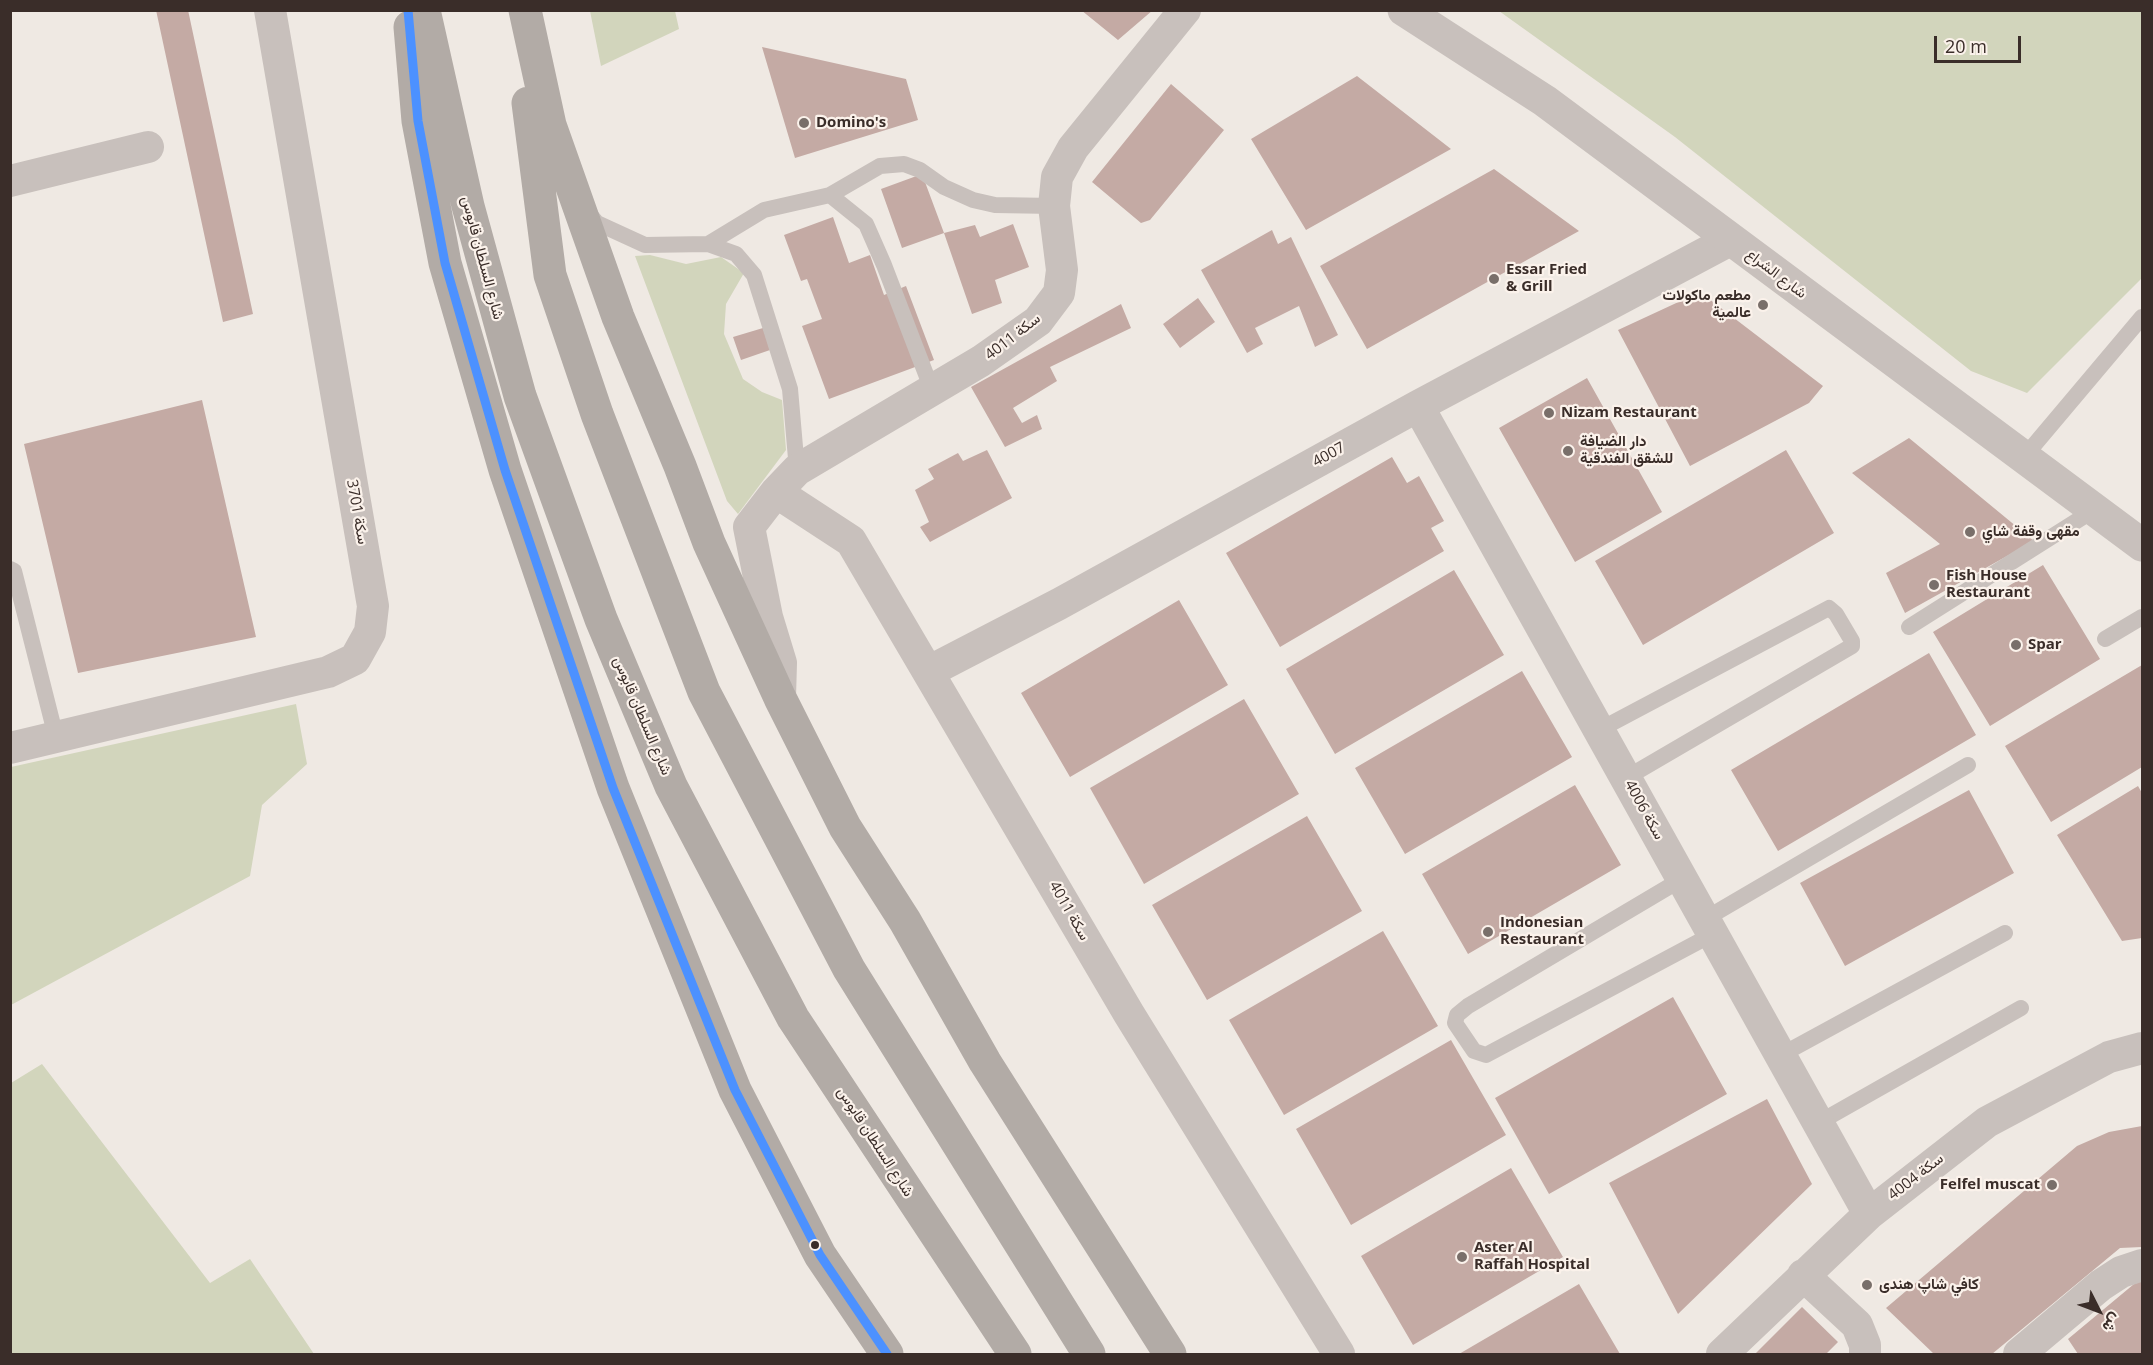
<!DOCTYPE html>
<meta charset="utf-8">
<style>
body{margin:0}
#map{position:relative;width:2153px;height:1365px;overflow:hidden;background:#efe9e3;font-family:"Open Sans",Vazirmatn,sans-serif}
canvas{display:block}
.frame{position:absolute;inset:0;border:12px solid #3a2d29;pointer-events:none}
.north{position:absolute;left:2069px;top:1281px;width:60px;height:60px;-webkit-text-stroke:4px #fbf2eb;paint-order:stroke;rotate:132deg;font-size:16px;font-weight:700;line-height:24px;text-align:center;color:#3a2d29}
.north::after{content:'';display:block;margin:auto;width:21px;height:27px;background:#3a2d29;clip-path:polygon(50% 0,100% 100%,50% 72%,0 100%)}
.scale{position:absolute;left:1934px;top:36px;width:87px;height:27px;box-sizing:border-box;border:3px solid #3a2d29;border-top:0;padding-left:8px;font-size:18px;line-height:21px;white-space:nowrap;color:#3a2d29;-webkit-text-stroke:4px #fbf2eb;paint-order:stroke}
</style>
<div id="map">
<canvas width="2153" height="1365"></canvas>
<div class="frame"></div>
<div class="north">ش</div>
<div class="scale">20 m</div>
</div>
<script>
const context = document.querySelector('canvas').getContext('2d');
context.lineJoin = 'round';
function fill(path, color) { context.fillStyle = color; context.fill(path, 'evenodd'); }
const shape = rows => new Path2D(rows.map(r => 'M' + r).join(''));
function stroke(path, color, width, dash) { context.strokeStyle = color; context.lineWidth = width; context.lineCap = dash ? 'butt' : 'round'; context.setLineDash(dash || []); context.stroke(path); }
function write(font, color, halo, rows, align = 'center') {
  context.font = font + ' "Open Sans",Vazirmatn,sans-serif'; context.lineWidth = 4.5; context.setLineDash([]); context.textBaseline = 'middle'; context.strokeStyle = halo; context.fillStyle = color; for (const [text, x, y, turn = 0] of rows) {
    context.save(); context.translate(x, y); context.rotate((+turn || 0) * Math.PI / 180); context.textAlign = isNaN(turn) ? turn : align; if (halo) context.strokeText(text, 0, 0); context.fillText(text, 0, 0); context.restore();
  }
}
const green = shape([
 [590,11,675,11,679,29,601,66],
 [1499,11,2142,11,2142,278,2027,393,1971,371,1675,137],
 [650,255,686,264,721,257,744,273,726,304,724,334,743,379,762,392,782,400,786,450,738,514,727,501,635,256],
 [296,704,307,764,262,805,250,876,11,1005,11,767],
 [42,1064,210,1283,250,1259,314,1354,11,1354,11,1083]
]);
const building = shape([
 [156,10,188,10,253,314,223,322],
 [1081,10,1153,10,1118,40],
 [762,47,906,79,918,120,795,158],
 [1357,76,1451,149,1306,230,1251,139],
 [1171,84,1224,130,1150,220,1141,223,1092,182],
 [1494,169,1579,231,1367,349,1320,266],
 [922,174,944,233,902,248,881,189],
 [833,217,849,263,870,255,884,295,906,286,934,360,829,399,802,326,822,319,807,279,801,281,784,235],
 [1013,224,1029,267,995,280,1002,303,972,314,944,233,975,225,980,237],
 [1272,230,1278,244,1291,237,1338,335,1315,347,1299,306,1255,328,1263,344,1247,353,1201,270],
 [1700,292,1823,386,1809,403,1690,466,1618,330],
 [1198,298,1215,322,1180,348,1163,324],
 [1121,304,1131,328,1050,367,1057,381,1013,408,1022,423,1037,415,1042,429,1005,447,971,387],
 [763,328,770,350,741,360,733,337],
 [1587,378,1662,512,1575,562,1499,428],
 [202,400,256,637,78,673,24,444],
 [1909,438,2034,541,1905,613,1886,573,1940,544,1852,473],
 [987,450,1012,498,930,542,920,527,929,522,915,490,934,479,928,469,958,453,963,461],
 [1786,450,1834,533,1643,645,1595,561],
 [1392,457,1407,483,1419,476,1444,521,1431,528,1444,551,1280,647,1226,553],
 [2043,565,2100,659,1990,726,1933,632],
 [1454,570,1504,655,1335,754,1286,669],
 [1179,600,1228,685,1070,777,1021,693],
 [1929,653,1976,735,1778,851,1731,770],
 [2142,665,2142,767,2051,822,2005,746],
 [1522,671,1572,757,1405,854,1355,768],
 [1244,699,1299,794,1144,884,1090,788],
 [1575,785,1621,865,1468,954,1422,874],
 [2138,786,2142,793,2142,938,2122,941,2057,835],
 [1969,790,2014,873,1845,966,1800,883],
 [1307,816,1362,911,1207,1000,1152,905],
 [1383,931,1438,1026,1284,1115,1229,1020],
 [1673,997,1727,1094,1549,1194,1495,1098],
 [1451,1040,1506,1135,1351,1225,1296,1129],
 [1767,1099,1812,1184,1678,1314,1609,1183],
 [2142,1126,2142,1247,2120,1248,1992,1354,1934,1354,1886,1308,2077,1146,2109,1132],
 [1511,1168,1563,1257,1413,1345,1361,1256],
 [2142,1281,2142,1354,2078,1354,2068,1339,2134,1284],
 [1579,1284,1620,1354,1459,1354],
 [1802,1307,1838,1342,1826,1354,1755,1354]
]);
const service = shape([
 [830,195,880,166,904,164,920,170,944,187,973,200,995,205,1054,206],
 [587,211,597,223,645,245,708,244,736,254,754,275,790,389,797,470],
 [708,244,764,210,830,195,866,224,884,265,932,390],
 [2024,457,2142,317],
 [10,569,14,571,56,737],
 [1909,627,2094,510],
 [2105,639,2142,617],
 [1599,730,1829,608,1836,614,1852,641,1852,646,1626,778],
 [1682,879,1468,1006,1457,1015,1455,1023,1474,1051,1486,1055,1713,934],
 [1705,919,1968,765],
 [1781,1055,2005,933],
 [1818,1123,2021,1008]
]);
const minor = shape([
 [10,181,148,147],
 [1418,406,1869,1214],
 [776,492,851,541,1129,1014,1339,1354],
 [928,672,1059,604,1418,406,1730,240],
 [780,697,781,663,767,617,749,527,776,492,797,470,981,361,1038,321,1059,293,1062,270,1054,206,1057,177,1073,148,1185,10],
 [10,748,328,672,355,659,370,632,373,606,270,10],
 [1803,1275,1857,1325,1865,1345,1865,1354],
 [1722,1354,1869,1214,1987,1122,2109,1057,2142,1048],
 [2019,1354,2101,1285,2121,1272,2142,1265]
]);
const tertiary = shape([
 [1404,10,1545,101,2142,545]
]);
const trunk = shape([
 [424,10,468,206,520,396,601,619,671,786,793,1018,1015,1354],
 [525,10,550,125,618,317,680,466,709,543,780,698,845,827,905,921,985,1062,1170,1354],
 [410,27,418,121,445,263,505,470,613,788,735,1090,820,1255,887,1354],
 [528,103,550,275,597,414,704,692,849,969,1089,1354]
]);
const bus1 = shape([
 [408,10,418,121,445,263,505,470,613,788,735,1090,820,1255,887,1354]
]);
const markers = [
 [804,123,6,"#796f6a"],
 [1494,279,6,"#796f6a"],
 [1763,305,6,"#796f6a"],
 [1549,413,6,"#796f6a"],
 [1568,451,6,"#796f6a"],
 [1970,532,6,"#796f6a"],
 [1934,585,6,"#796f6a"],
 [2016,645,6,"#796f6a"],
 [1488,932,6,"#796f6a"],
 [2052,1185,6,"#796f6a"],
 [815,1245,5,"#3a2d29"],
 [1462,1257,6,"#796f6a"],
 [1867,1285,6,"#796f6a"]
];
const poiNames = [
 ["Domino's",816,123],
 ["Essar Fried",1506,270],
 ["& Grill",1506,287],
 ["مطعم ماكولات",1751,296,"right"],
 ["عالمية",1751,313,"right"],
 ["Nizam Restaurant",1561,413],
 ["دار الضيافة",1580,442],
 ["للشقق الفندقية",1580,459],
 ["مقهى وقفة شاي",1982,532],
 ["Fish House",1946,576],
 ["Restaurant",1946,593],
 ["Spar",2028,645],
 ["Indonesian",1500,923],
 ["Restaurant",1500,940],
 ["Felfel muscat",2040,1185,"right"],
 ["Aster Al",1474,1248],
 ["Raffah Hospital",1474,1265],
 ["كافي شاپ هندی",1879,1285]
];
const streetNames = [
 ["شارع السلطان قابوس",482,258,75],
 ["شارع الشراع",1776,274,37],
 ["سكة 4011",1013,337,-38],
 ["4007",1329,455,-29],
 ["سكة 3701",357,512,80],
 ["شارع السلطان قابوس",642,716,67],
 ["سكة 4006",1644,810,61],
 ["سكة 4011",1069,911,60],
 ["شارع السلطان قابوس",875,1142,57],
 ["سكة 4004",1916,1177,-38]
];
fill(green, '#d2d5bc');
fill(building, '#c4aaa4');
stroke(service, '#c8c0bc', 16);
stroke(minor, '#c8c0bc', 32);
stroke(tertiary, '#c8c0bc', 33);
stroke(trunk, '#b2aba6', 33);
stroke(bus1, '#4c91ff', 9);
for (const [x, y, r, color] of markers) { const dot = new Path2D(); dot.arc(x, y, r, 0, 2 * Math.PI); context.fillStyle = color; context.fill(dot); stroke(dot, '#fbf2eb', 2); }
write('bold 15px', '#3a2d29', '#fbf2eb', poiNames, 'left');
write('15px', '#3a2d29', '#fbf2eb', streetNames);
</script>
